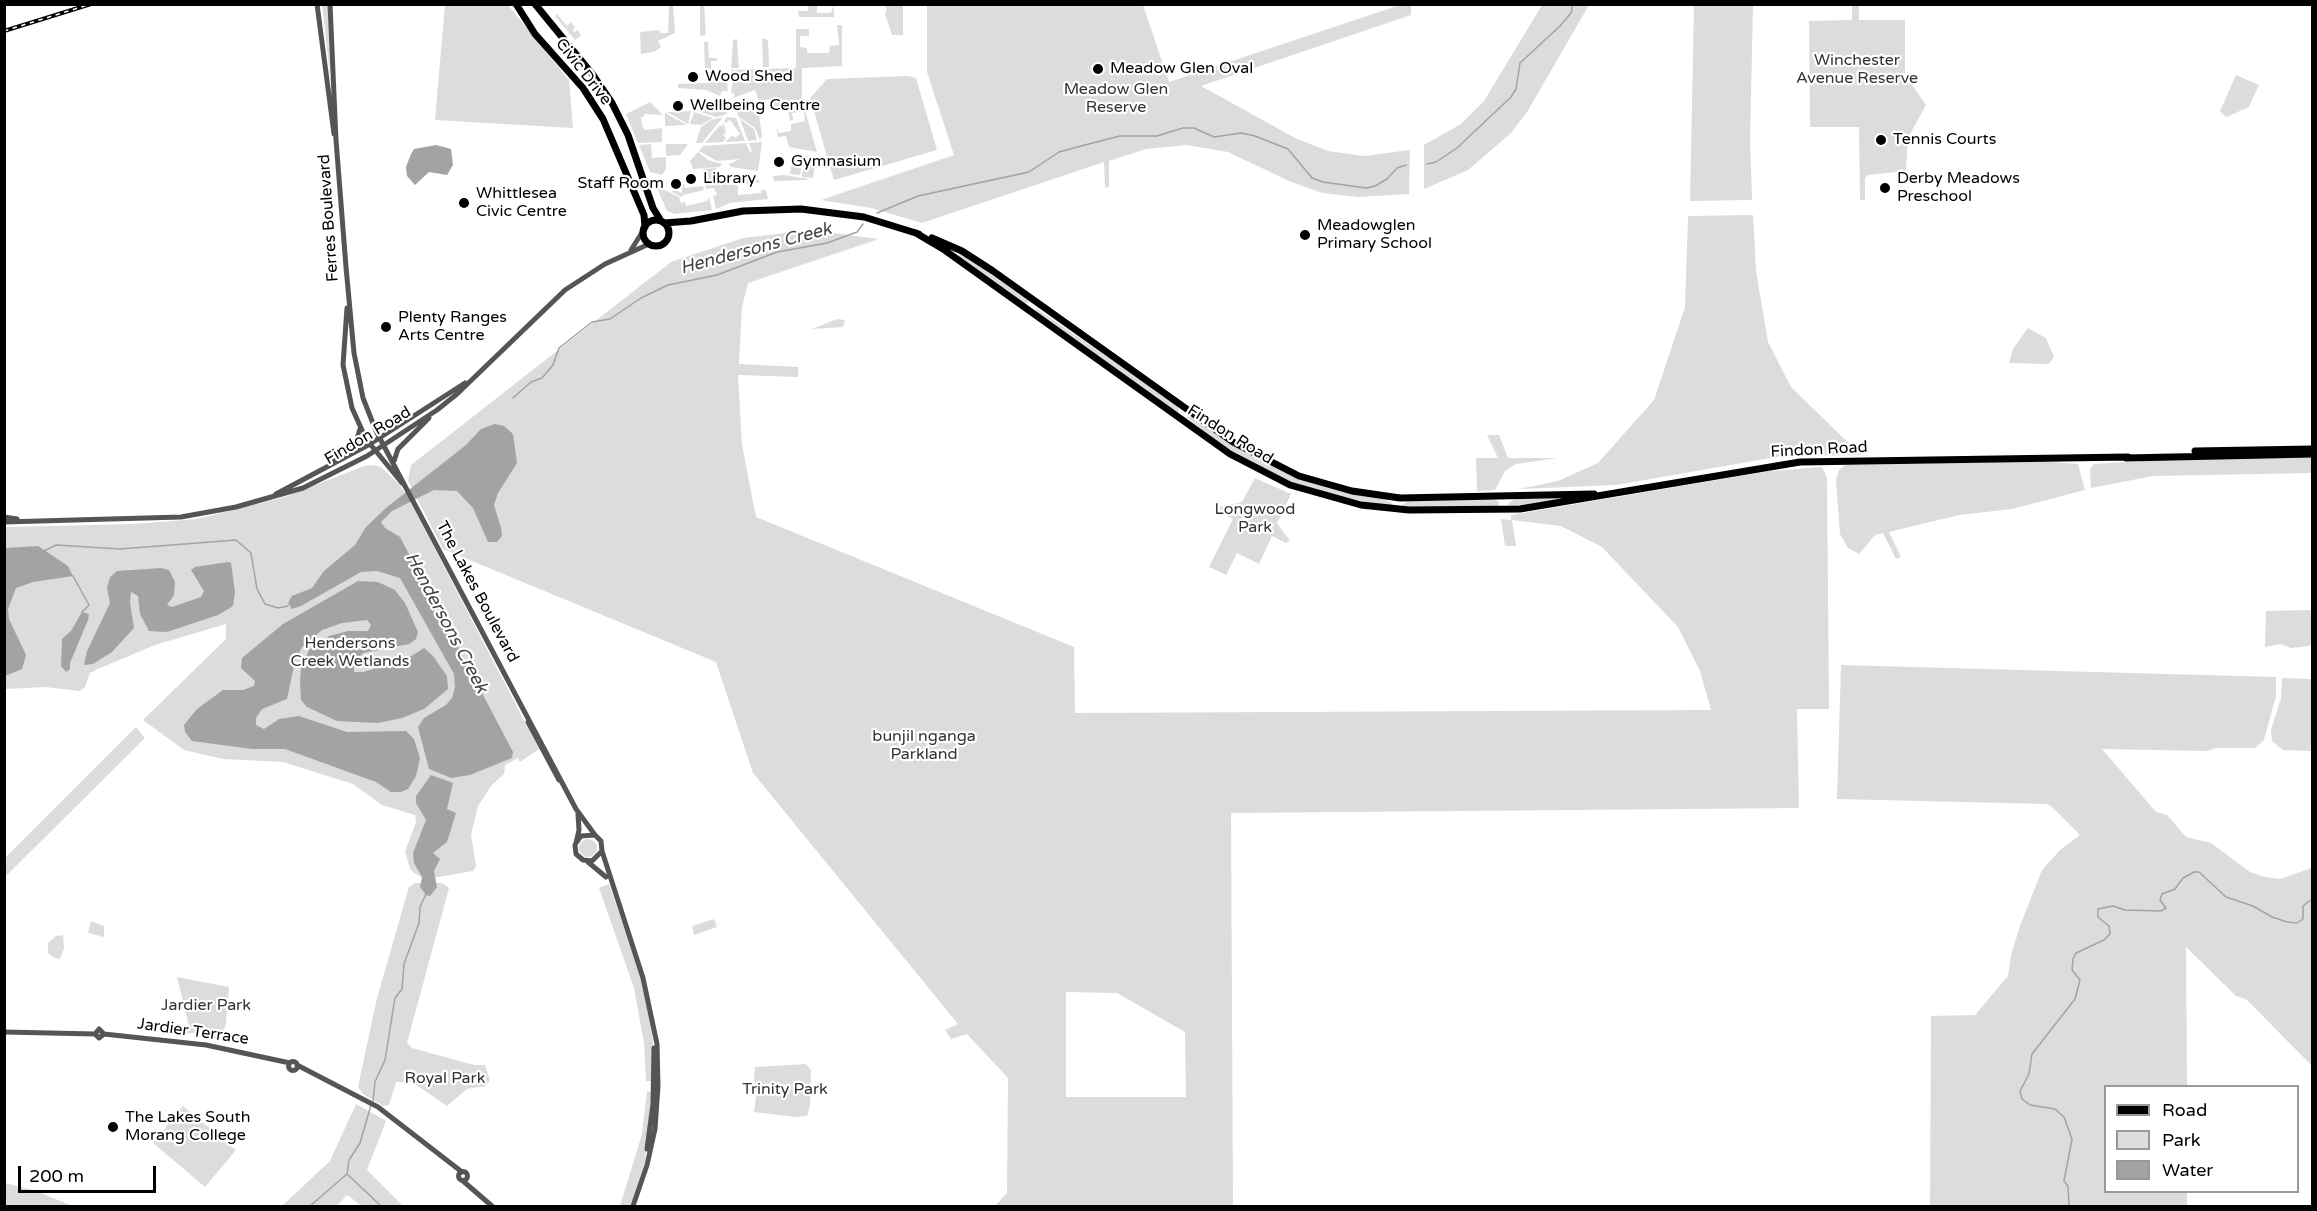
<!DOCTYPE html>
<style>
body{margin:0}
#map{position:relative;width:2317px;height:1211px;overflow:hidden;background:#fff;font-family:"Varela Round",sans-serif}
canvas{display:block}
.frame{position:absolute;inset:0;border:6px solid #000;pointer-events:none}
.legend{position:absolute;left:2104px;top:1085px;width:195px;height:108px;box-sizing:border-box;background:#fff;border:2px solid #999;margin:0;padding:8px 10px;list-style:none;font-size:18px;color:#000}
.legend li{display:flex;align-items:center;gap:12px;height:30px}
.legend b{width:30px;border:2px solid #999}
.scale{position:absolute;left:18px;top:1166px;width:138px;height:27px;box-sizing:border-box;border:3px solid #000;border-top:0;padding-left:8px;font-size:18px;line-height:21px;white-space:nowrap;color:#000;-webkit-text-stroke:4px #fff;paint-order:stroke}
</style>
<div id="map">
<canvas width="2317" height="1211"></canvas>
<div class="frame"></div>
<ul class="legend">
<li><b style="height:8px;background:#000"></b>Road</li>
<li><b style="height:16px;background:#dcdcdc"></b>Park</li>
<li><b style="height:16px;background:#a3a3a3"></b>Water</li>
</ul>
<div class="scale">200 m</div>
</div>
<script>
const context = document.querySelector('canvas').getContext('2d');
context.lineJoin = 'round';
function fill(path, color) { context.fillStyle = color; context.fill(path, 'evenodd'); }
const shape = rows => new Path2D(rows.map(r => 'M' + r).join(''));
function stroke(path, color, width, dash) { context.strokeStyle = color; context.lineWidth = width; context.lineCap = dash ? 'butt' : 'round'; context.setLineDash(dash || []); context.stroke(path); }
function write(font, color, halo, rows, align = 'center') {
  context.font = font + ' "Varela Round",sans-serif'; context.lineWidth = 4.5; context.setLineDash([]); context.textBaseline = 'middle'; context.strokeStyle = halo; context.fillStyle = color; for (const [text, x, y, turn = 0] of rows) {
    context.save(); context.translate(x, y); context.rotate((+turn || 0) * Math.PI / 180); context.textAlign = isNaN(turn) ? turn : align; if (halo) context.strokeText(text, 0, 0); context.fillText(text, 0, 0); context.restore();
  }
}
const green = shape([
 [1852,4,1859,5,1859,20,1905,20,1905,75,1926,105,1908,138,1906,171,1868,175,1865,178,1865,200,1860,200,1859,127,1810,127,1809,21,1852,20],
 [322,5,328,5,330,78,326,38],
 [445,5,508,5,569,80,573,128,435,120],
 [669,5,673,5,675,33,658,41,661,47,654,52,641,54,640,32,659,30,660,33,668,33],
 [700,5,704,5,706,35,700,36],
 [808,5,817,5,817,13,831,13,834,5,834,17,799,17,798,11,808,11],
 [883,5,903,5,903,35,892,35,885,14,887,8],
 [927,5,1143,5,1169,82,1400,5,1411,5,1411,15,1201,86,1297,139,1328,151,1364,156,1410,150,1409,194,1358,197,1323,193,1291,182,1228,152,1187,145,1146,149,1109,161,1109,187,1105,188,1104,162,922,223,871,208,821,200,954,155,927,72],
 [1542,5,1589,5,1527,112,1511,133,1468,170,1424,189,1424,145,1461,124,1484,101],
 [1694,5,1753,5,1750,140,1752,200,1690,201],
 [557,14,567,26,571,22,575,27,573,30,574,32,578,30,581,36,575,40,555,16],
 [837,25,842,25,842,66,802,68,802,100,817,152,789,147,786,136,778,137,776,126,779,133,791,131,791,124,805,121,804,111,792,113,793,120,790,121,788,109,774,111,772,99,759,101,755,90,733,98,735,94,731,93,733,81,731,70,796,68,796,29,809,29,809,36,800,36,800,47,807,48,807,53,829,53,830,46,839,45],
 [762,38,768,40,769,67,763,67],
 [737,39,739,68,731,68,733,40],
 [704,42,708,42,709,58,717,58,717,61,711,61,711,69,705,70],
 [2236,75,2259,85,2249,107,2226,117,2220,111],
 [908,76,916,78,937,150,834,180,810,98,827,79],
 [727,82,728,91,722,91,720,96,706,90,678,88,678,84],
 [697,100,700,100,730,109,725,115,716,117,694,110],
 [757,101,762,136,760,140,755,128,739,117,736,110],
 [650,102,663,115,644,114,644,117,641,117,642,126,645,130,662,128,662,142,638,143,626,114],
 [691,111,688,124,667,112],
 [694,112,713,118,701,125,690,124],
 [665,113,687,125,665,126],
 [723,117,702,143,696,143,701,127,711,120],
 [727,117,736,118,745,141,725,142,733,135,735,138,740,134,730,120,726,123,724,121],
 [740,119,754,129,757,140,748,141],
 [723,122,726,132,723,135,726,138,723,142,705,143,720,125,722,127],
 [762,142,758,171,731,167,729,164,740,159,717,161,699,151,703,146,746,143,750,152,752,151,749,143],
 [651,144,652,158,666,157,666,169,662,175,650,172,639,145],
 [666,144,687,144,687,146,680,155,666,156],
 [698,152,708,160,722,164,720,167,693,169,690,161],
 [793,155,803,156,800,175,790,174],
 [805,156,816,158,813,178,802,177],
 [716,168,715,183,735,185,736,177,756,181,758,179,760,182,738,185,738,195,761,193,761,190,766,190,768,199,730,203,716,209,713,196,717,195,716,192,714,188,706,189,703,169],
 [784,175,808,179,808,180,774,181,773,176],
 [683,182,685,188,703,186,704,190,683,195,682,197,672,192,673,189,682,193],
 [656,186,679,197,681,203,685,202,686,206,707,201,709,197,712,210,675,214,667,211],
 [1753,215,1756,271,1768,342,1791,387,1861,455,1782,456,1616,485,1519,489,1558,481,1598,463,1654,400,1685,307,1688,216],
 [811,230,879,239,748,283,742,307,739,364,798,367,798,377,738,375,742,445,756,517,1074,647,1075,713,1711,710,1700,671,1678,627,1602,547,1561,526,1512,520,1516,546,1505,546,1501,519,1511,520,1511,515,1770,471,1822,467,1827,478,1829,709,1797,709,1799,808,1231,813,1233,1206,995,1206,1007,1193,1008,1078,967,1034,951,1039,945,1030,958,1024,753,773,716,662,443,549,408,481,411,465,671,262,743,238],
 [1066,992,1117,993,1185,1032,1186,1097,1066,1097],
 [960,253,1028,300,1028,303,1024,304,958,258],
 [1036,308,1178,406,1179,412,1173,411,1036,312],
 [837,319,845,320,843,327,812,329],
 [2028,328,2046,338,2054,357,2049,364,2009,363,2013,349],
 [1186,417,1193,417,1266,462,1381,498,1391,502,1393,507,1313,492,1237,458],
 [1487,435,1499,435,1508,458,1557,458,1516,464,1505,471,1495,490,1477,491,1476,458,1498,458],
 [2209,457,2312,457,2312,473,2153,476,2091,488,2090,469,2094,464],
 [2040,461,2078,464,2085,490,2012,509,1959,515,1889,532,1901,557,1896,559,1883,533,1875,535,1859,554,1848,548,1840,534,1836,480,1839,470,1845,465],
 [374,465,381,467,400,485,414,509,539,749,520,762,518,758,505,765,504,774,491,786,478,806,471,835,476,866,473,871,439,877,421,877,414,873,410,869,405,851,416,822,415,815,382,805,353,784,283,762,223,759,184,750,143,720,226,639,226,624,155,645,98,669,90,673,85,687,80,691,45,687,5,689,4,527,135,524,197,519,285,497,364,466],
 [1255,478,1291,494,1277,523,1290,541,1286,543,1272,536,1259,564,1237,553,1226,575,1209,567,1233,519,1220,512,1220,507,1242,502],
 [1590,496,1553,504,1509,507,1508,504,1514,499],
 [1493,499,1499,502,1498,508,1426,509,1401,506,1408,501],
 [2310,610,2312,612,2312,643,2310,646,2291,648,2280,644,2265,647,2266,611],
 [1841,665,2276,677,2276,696,2264,740,2255,748,2216,748,2207,751,2102,749,2156,812,2167,815,2186,837,2211,843,2250,872,2265,877,2280,879,2312,868,2312,1066,2246,999,2236,996,2186,947,2187,1086,2106,1086,2106,1192,2187,1192,2187,1206,1930,1206,1931,1016,1975,1015,1980,1009,2008,976,2011,955,2020,926,2042,870,2060,850,2080,835,2051,806,2046,804,1837,799],
 [2282,678,2312,679,2312,751,2283,750,2272,741,2271,730,2281,698],
 [136,727,145,738,5,877,5,858],
 '579 848a9 9 0 1 1 18 0a9 9 0 1 1-18 0Z',
 [415,883,442,883,449,888,407,1043,412,1048,474,1065,485,1065,490,1080,486,1086,467,1089,447,1106,412,1082,396,1082,389,1105,383,1106,363,1094,358,1087,377,998,409,887],
 [609,884,638,968,649,1011,653,1041,652,1081,646,1081,644,1043,634,988,599,888],
 [714,919,717,927,694,935,692,926],
 [91,921,104,926,104,937,88,933],
 [63,935,64,948,60,959,54,958,48,953,48,943,56,936],
 [177,977,229,987,226,1024,223,1032,234,1032,233,1041,204,1033,179,1033,177,1024,189,1026],
 [806,1064,811,1070,810,1106,807,1116,796,1117,754,1112,757,1089,754,1078,755,1067],
 [647,1091,652,1092,645,1161,631,1206,620,1206,642,1134],
 [356,1104,386,1121,367,1170,403,1206,362,1206,347,1195,337,1206,282,1206,330,1161],
 [183,1106,236,1150,205,1187,153,1143],
 [5,1183,33,1190,73,1206,5,1206]
]);
const water = shape([
 [436,145,451,149,453,165,447,175,429,172,415,185,407,176,406,167,411,154,414,149],
 [495,424,504,426,513,434,517,463,498,493,494,505,501,528,502,536,497,542,488,542,473,508,457,491,434,490,392,511,381,522,385,528,400,537,513,752,512,758,470,775,451,778,429,769,418,727,424,718,446,705,452,698,455,687,454,674,400,578,377,571,361,572,301,606,292,609,288,603,292,596,312,588,324,571,355,545,366,527,386,508,466,445,481,429],
 [38,546,68,566,73,576,33,582,16,588,8,609,9,619,26,655,22,669,5,676,5,548],
 [228,562,231,563,235,592,233,606,218,615,167,632,149,631,140,614,138,596,131,592,130,603,134,628,112,652,93,664,84,665,87,651,110,603,107,588,110,577,117,571,161,568,169,570,175,582,174,595,167,605,172,607,201,597,204,591,191,570,195,567],
 [358,581,378,582,395,590,405,603,418,632,416,639,409,644,363,653,354,662,354,672,363,672,405,660,424,648,433,656,447,676,448,689,424,709,402,718,378,723,337,721,307,707,301,700,300,682,301,668,309,650,329,636,348,631,368,631,371,625,367,620,342,623,322,630,302,647,295,661,287,699,262,709,256,718,256,725,264,729,279,719,299,716,347,732,406,731,414,739,420,758,416,776,408,789,401,792,391,792,376,782,285,749,252,749,192,741,185,732,184,725,197,709,223,690,243,690,254,686,255,681,241,668,242,658,283,624],
 [82,612,89,614,88,620,70,663,70,669,66,672,61,666,62,639,71,631],
 [431,775,453,783,447,809,456,813,447,842,433,853,440,859,434,871,437,887,430,896,426,895,420,887,422,877,414,863,413,853,426,820,416,803,416,796]
]);
const stream = shape([
 [1427,164,1436,162,1457,148,1511,97,1516,89,1520,63,1560,26,1571,13,1573,4],
 [877,213,918,196,1029,172,1059,152,1085,145,1120,136,1157,136,1183,128,1194,128,1214,137,1241,133,1255,136,1288,149,1312,178,1323,182,1366,188,1375,186,1387,179,1397,168,1406,165],
 [513,398,531,382,542,378,553,365,559,348,592,322,610,319,641,298,668,285,717,275,777,252,827,243,857,232,863,224],
 [44,551,56,545,120,549,236,540,251,553,257,589,265,604,278,608,288,606],
 [73,576,89,605,82,612],
 [373,1101,375,1082,385,1060,395,998,402,989,404,964,419,923,420,907,426,894],
 [371,1105,360,1143,349,1160,347,1174,381,1206],
 [310,1206,347,1174],
 [2069,1206,2068,1186,2064,1181,2072,1139,2064,1117,2055,1109,2030,1105,2022,1099,2020,1091,2029,1074,2032,1054,2075,999,2080,980,2072,970,2073,959,2076,953,2104,940,2110,934,2109,926,2098,917,2098,909,2113,906,2125,910,2161,911,2166,908,2160,900,2162,894,2175,889,2183,878,2194,872,2199,872,2226,897,2253,906,2272,917,2287,922,2297,923,2303,919,2303,906,2312,899]
]);
const minor = shape([
 [317,4,334,134],
 [330,4,336,140,346,267,354,353,363,398,376,431,405,486,576,809,595,835],
 [631,250,643,231],
 [347,308,343,365,352,408,366,439,402,483],
 [333,461,355,445,360,429],
 [394,461,398,449,429,418],
 [276,494,370,444,465,383],
 [4,517,17,519],
 [4,522,181,517,236,507,303,488,367,456,437,410,457,394,565,290,605,264,649,244],
 [528,722,559,780],
 [576,843,581,836,595,835,601,841,602,851,592,861,583,860,576,854,575,845,576,843,579,830,578,814],
 [602,851,643,978,657,1044,658,1086,655,1129,647,1165,633,1206],
 [588,862,606,877],
 [4,1032,95,1034],
 [104,1034,99,1029,95,1034,99,1038,104,1034,206,1045,290,1063],
 '288.5 1066a4.5 4.5 0 1 1 9 0a4.5 4.5 0 1 1-9 0Z',
 [297,1065,378,1107,462,1172],
 [647,1149,653,1104,654,1048],
 '458.5 1176a4.5 4.5 0 1 1 9 0a4.5 4.5 0 1 1-9 0Z',
 [463,1181,492,1206]
]);
const major = shape([
 [516,4,535,34,583,88,603,119,644,215,645,227],
 [535,4,593,75,612,103,628,135,653,208,661,221],
 '643 233a13 13 0 1 1 26 0a13 13 0 1 1-26 0Z',
 [664,223,691,221,743,211,801,209,864,217,919,234],
 [916,233,943,249,1230,454,1290,485,1361,505,1409,510,1520,509,1800,462,2128,457],
 [932,238,962,251,993,271,1233,442,1299,476,1352,491,1400,498,1594,494],
 [2195,451,2312,449],
 [2126,458,2312,454]
]);
const rail = shape([
 [4,31,91,4]
]);
const markers = [
 [1098,69,6,"#000"],
 [693,77,6,"#000"],
 [678,106,6,"#000"],
 [1881,140,6,"#000"],
 [779,162,6,"#000"],
 [691,179,6,"#000"],
 [676,184,6,"#000"],
 [1885,188,6,"#000"],
 [464,203,6,"#000"],
 [1305,235,6,"#000"],
 [386,327,6,"#000"],
 [113,1127,6,"#000"]
];
const parkNames = [
 ["Winchester",1857,61],
 ["Avenue Reserve",1857,79],
 ["Meadow Glen",1116,90],
 ["Reserve",1116,108],
 ["Longwood",1255,510],
 ["Park",1255,528],
 ["Hendersons",350,644],
 ["Creek Wetlands",350,662],
 ["bunjil nganga",924,737],
 ["Parkland",924,755],
 ["Jardier Park",206,1006],
 ["Royal Park",445,1079],
 ["Trinity Park",785,1090]
];
const poiNames = [
 ["Meadow Glen Oval",1110,69],
 ["Wood Shed",705,77],
 ["Wellbeing Centre",690,106],
 ["Tennis Courts",1893,140],
 ["Gymnasium",791,162],
 ["Library",703,179],
 ["Derby Meadows",1897,179],
 ["Preschool",1897,197],
 ["Staff Room",664,184,"right"],
 ["Whittlesea",476,194],
 ["Civic Centre",476,212],
 ["Meadowglen",1317,226],
 ["Primary School",1317,244],
 ["Plenty Ranges",398,318],
 ["Arts Centre",398,336],
 ["The Lakes South",125,1118],
 ["Morang College",125,1136]
];
const streetNames = [
 ["Civic Drive",583,72,52],
 ["Ferres Boulevard",329,218,-94],
 ["Findon Road",1230,435,32],
 ["Findon Road",368,436,-31],
 ["Findon Road",1819,450,-3],
 ["The Lakes Boulevard",477,592,62],
 ["Jardier Terrace",193,1032,8]
];
const waterNames = [
 ["Hendersons Creek",756,249,-15],
 ["Hendersons Creek",446,623,62]
];
fill(green, '#dcdcdc');
fill(water, '#a3a3a3');
stroke(stream, '#a3a3a3', 1.5);
stroke(minor, '#555', 5);
stroke(major, '#000', 7);
stroke(rail, '#000', 4);
stroke(rail, '#fff', 1.5, [4.5]);
for (const [x, y, r, color] of markers) { const dot = new Path2D(); dot.arc(x, y, r, 0, 2 * Math.PI); context.fillStyle = color; context.fill(dot); stroke(dot, '#fff', 2); }
write('16px', '#333', '#fff', parkNames);
write('16px', '#000', '#fff', poiNames, 'left');
write('16px', '#000', '#fff', streetNames);
write('italic 18px', '#444', '#fff', waterNames);
</script>
